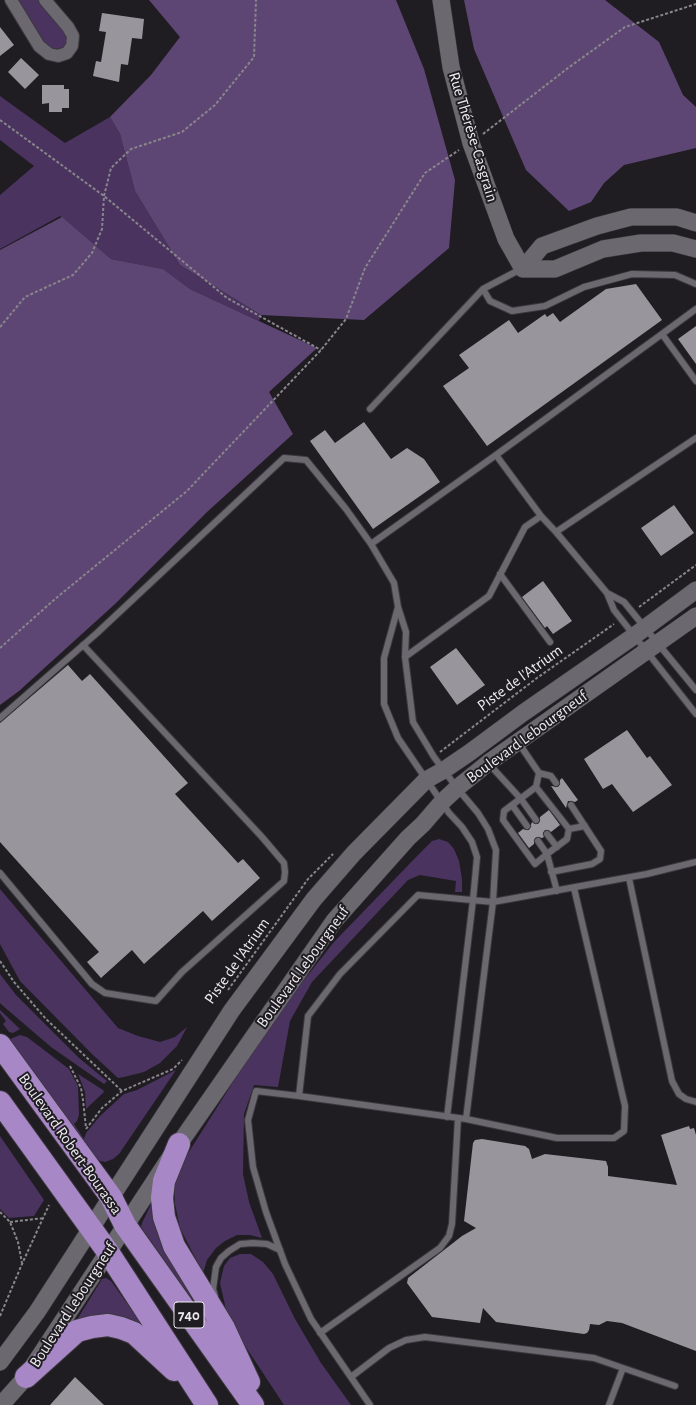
<!DOCTYPE html>
<meta charset="utf-8">
<style>
body{margin:0}
canvas{display:block;background:#1f1c22}
</style>
<canvas width="696" height="1405"></canvas>
<script>
const context = document.querySelector('canvas').getContext('2d');
context.lineJoin = 'round';
function fill(path, color) { context.fillStyle = color; context.fill(path, 'evenodd'); }
const shape = rows => new Path2D(rows.map(r => 'M' + r).join(''));
function stroke(path, color, width, dash) { context.strokeStyle = color; context.lineWidth = width; context.lineCap = dash ? 'butt' : 'round'; context.setLineDash(dash || []); context.stroke(path); }
function write(font, color, halo, rows, align = 'center') {
  context.font = font + ' "Alegreya Sans",sans-serif'; context.lineWidth = 4; context.setLineDash([]); context.textBaseline = 'middle'; context.strokeStyle = halo; context.fillStyle = color; for (const [text, x, y, turn = 0] of rows) {
    context.save(); context.translate(x, y); context.rotate((+turn || 0) * Math.PI / 180); context.textAlign = isNaN(turn) ? turn : align; if (halo) context.strokeText(text, 0, 0); context.fillText(text, 0, 0); context.restore();
  }
}
const green = shape([
 [11,0,45,0,68,27,72,46,49,54],
 [0,96,65,143,110,117,120,134,135,191,180,265,261,315,259,321,190,289,163,269,111,259,60,216,0,249,0,195,34,166,0,140],
 [439,839,448,842,454,849,459,861,462,879,462,892,455,892,456,881,420,875,408,880,312,982,290,1021,278,1087,254,1085,244,1114,243,1174,249,1202,262,1238,250,1235,237,1235,225,1241,216,1248,207,1260,203,1273,180,1228,175,1204,174,1184,180,1166,271,1022,334,942,420,853,432,841],
 [0,889,118,1028,138,1036,160,1042,175,1037,187,1027,177,1046,160,1063,144,1072,124,1077,118,1078,92,1054,20,981,0,944],
 [0,974,16,995,79,1058,107,1081,104,1084,51,1047,2,1005,0,1003],
 [0,1010,20,1029,13,1033,9,1032,3,1024,6,1021,0,1013],
 [20,1035,27,1037,69,1069,78,1086,79,1115,77,1121,74,1124,84,1139,86,1133,100,1116,124,1094,137,1090,176,1070,119,1154,113,1159,105,1162,96,1160,45,1095,10,1039],
 [78,1074,103,1090,104,1092,86,1109,85,1092],
 [0,1136,44,1200,34,1216,9,1218,0,1209],
 [156,1194,222,1342,141,1227,142,1223],
 [240,1254,251,1254,263,1262,273,1274,295,1319,321,1363,351,1405,284,1405,232,1326,227,1314,220,1283,224,1266,230,1258],
 [106,1278,111,1281,151,1337,75,1323,102,1279]
]);
const forest = shape([
 [149,0,396,0,424,69,455,180,449,248,364,320,261,315,180,265,135,191,120,134,110,117,151,75,180,37],
 [464,0,605,0,659,42,683,95,696,107,696,148,624,165,604,183,591,202,569,211,526,170,474,49],
 [62,217,111,259,163,269,190,289,317,348,269,392,293,434,207,512,115,604,19,691,0,705,0,250]
]);
const building = shape([
 [102,13,144,19,142,39,132,38,128,65,121,64,119,82,93,76,96,61,101,62,106,32,99,31],
 [0,27,14,45,0,56],
 [21,58,39,75,25,89,8,72],
 [42,85,64,85,64,89,69,89,69,108,62,108,62,112,49,112,49,103,42,104],
 [636,284,662,320,487,446,443,386,469,368,459,355,509,320,518,333,545,314,547,317,553,313,560,322,606,289],
 [696,326,696,364,678,339],
 [364,422,391,459,407,448,424,459,440,482,373,529,310,441,325,430,335,443],
 [674,505,694,533,661,556,641,528],
 [543,581,572,621,553,634,547,626,545,628,522,597],
 [456,648,485,685,457,705,430,667],
 [68,665,82,681,90,674,188,783,175,794,238,863,243,859,260,878,212,921,203,911,144,964,132,950,101,978,87,962,99,952,0,842,0,723],
 [627,730,647,758,650,756,672,785,633,812,612,784,603,789,584,759],
 [562,778,578,800,575,802,571,801,568,801,566,808,551,786,558,787,560,784,560,780],
 [549,810,560,825,551,832,548,830,545,830,543,833,544,837,542,838,538,837,535,838,534,841,534,844,529,848,518,833,523,829,526,830,529,830,532,822,535,824,538,824,540,821,540,817],
 [689,1126,690,1129,694,1128,696,1135,696,1351,622,1323,607,1321,599,1325,590,1324,589,1330,587,1333,584,1334,496,1322,483,1308,480,1323,432,1317,407,1283,408,1278,462,1236,476,1228,464,1221,473,1143,475,1140,482,1139,525,1146,529,1149,532,1159,545,1154,606,1161,608,1167,608,1176,677,1185,661,1135],
 [75,1377,104,1405,50,1405]
]);
const path = shape([
 [0,120,104,196,227,298,321,350],
 [483,134,568,68,625,27,696,4],
 [0,327,25,297,73,275,92,253,102,229,104,196,111,168,131,149,182,132,215,105,254,57,256,0],
 [639,607,696,565],
 [0,648,55,599,187,491,321,350,346,319,365,268,425,173,459,150],
 [440,752,537,678,614,624],
 [0,961,14,982,46,1019,122,1091],
 [228,990,308,879,333,854],
 [70,1066,81,1088,83,1100,86,1128],
 [86,1129,102,1108,122,1091,173,1069,182,1060],
 [0,1212,10,1222,18,1242,22,1263],
 [10,1222,44,1218],
 [0,1316,22,1264,49,1205]
]);
const lane = shape([
 [483,289,490,301,512,311,545,306,584,287,632,274,675,275,696,284],
 [662,334,696,309],
 [370,409,483,289,521,269],
 [496,455,541,516,556,532,607,593,614,610,696,714],
 [556,532,696,438],
 [371,544,496,455,662,334,696,381],
 [500,574,550,642],
 [607,593,624,602,696,690],
 [398,607,384,658,384,704,398,738,449,813,462,827,472,842,477,857,473,900,447,1117],
 [405,657,489,596,525,527,541,516],
 [0,718,97,633,284,458,306,460,346,509,371,544,394,583,398,607,406,632,405,657,413,722,434,757,457,788,478,813,488,829,496,850,493,902,466,1119],
 [518,742,539,773,536,787,569,829,567,839,547,854,557,891],
 [489,764,521,799,536,820],
 [539,773,551,776,556,783],
 [536,787,504,811,503,820,535,864,547,854,538,841],
 [512,805,527,826],
 [569,829,585,826],
 [547,834,557,847],
 [551,872,592,864,600,859,601,851,571,805],
 [0,873,92,984,105,993,156,1001,182,972,284,881,285,872,284,863,262,837,83,645],
 [629,878,672,1081,679,1094,686,1099,696,1102],
 [299,1096,466,1119,557,1138,614,1138,624,1131,625,1106,574,888],
 [215,1296,213,1289,216,1267,221,1258,229,1251,240,1244,253,1243,267,1244,280,1250],
 [320,1333,440,1248,449,1236,452,1224,458,1118],
 [351,1377,389,1348,406,1340,425,1337,594,1358,675,1386],
 [370,1405,311,1319,285,1264,266,1212,253,1167,248,1120,256,1091,299,1096,308,1016,340,974,418,895,493,902,647,874,696,862],
 [609,1405,623,1368]
]);
const street = shape([
 [11,0,39,46,49,54,58,56,67,53,72,46,73,36,68,27,45,0]
]);
const secondary = shape([
 [441,0,451,67,471,143,506,239,523,269],
 [523,269,542,246,597,226,631,217,677,217,696,223],
 [523,269,555,269,603,249,641,243,673,243,696,249],
 [0,1362,37,1312,232,1010,314,899,354,853,426,780,444,770,469,753,523,713,634,636,696,590],
 [1,1405,26,1377,179,1144,334,921,408,838,423,824,442,802,457,788,488,763,696,616]
]);
const highway = shape([
 [0,1045,111,1197,125,1225,253,1405],
 [0,1102,108,1252,207,1405],
 [179,1144,164,1181,162,1198,164,1217,174,1246,224,1328,249,1382],
 [26,1377,77,1331,92,1327,108,1325,121,1328,134,1333,174,1370]
]);
const shields = [
 [189,1315,30]
];
const shieldNames = [
 ["740",189,1315]
];
const streetNames = [
 ["Rue Thérèse-Casgrain",473,137,73],
 ["Piste de l'Atrium",520,678,-36],
 ["Boulevard Lebourgneuf",527,737,-36],
 ["Piste de l'Atrium",237,961,-55],
 ["Boulevard Lebourgneuf",303,967,-54],
 ["Boulevard Robert-Bourassa",70,1144,55],
 ["Boulevard Lebourgneuf",73,1305,-57]
];
fill(green, '#4a335f');
fill(forest, '#5e4674');
fill(building, '#98959c');
stroke(lane, '#3b393e', 8);
stroke(street, '#3b393e', 14);
stroke(secondary, '#3b393e', 18);
stroke(highway, '#3b393e', 24);
stroke(path, '#89868b', 2, [3, 2]);
stroke(lane, '#6b686f', 6);
stroke(street, '#6b686f', 12);
stroke(secondary, '#6b686f', 17);
stroke(highway, '#a887c7', 22);
for (const [x, y, w] of shields) { const box = new Path2D(); box.roundRect(x - w / 2, y - 13, w, 26, 3); context.fillStyle = '#1f1c22'; context.fill(box); stroke(box, '#edebef', 1); }
write('bold 15px', '#edebef', null, shieldNames);
write('16px', '#edebef', '#1f1c22', streetNames);
</script>
